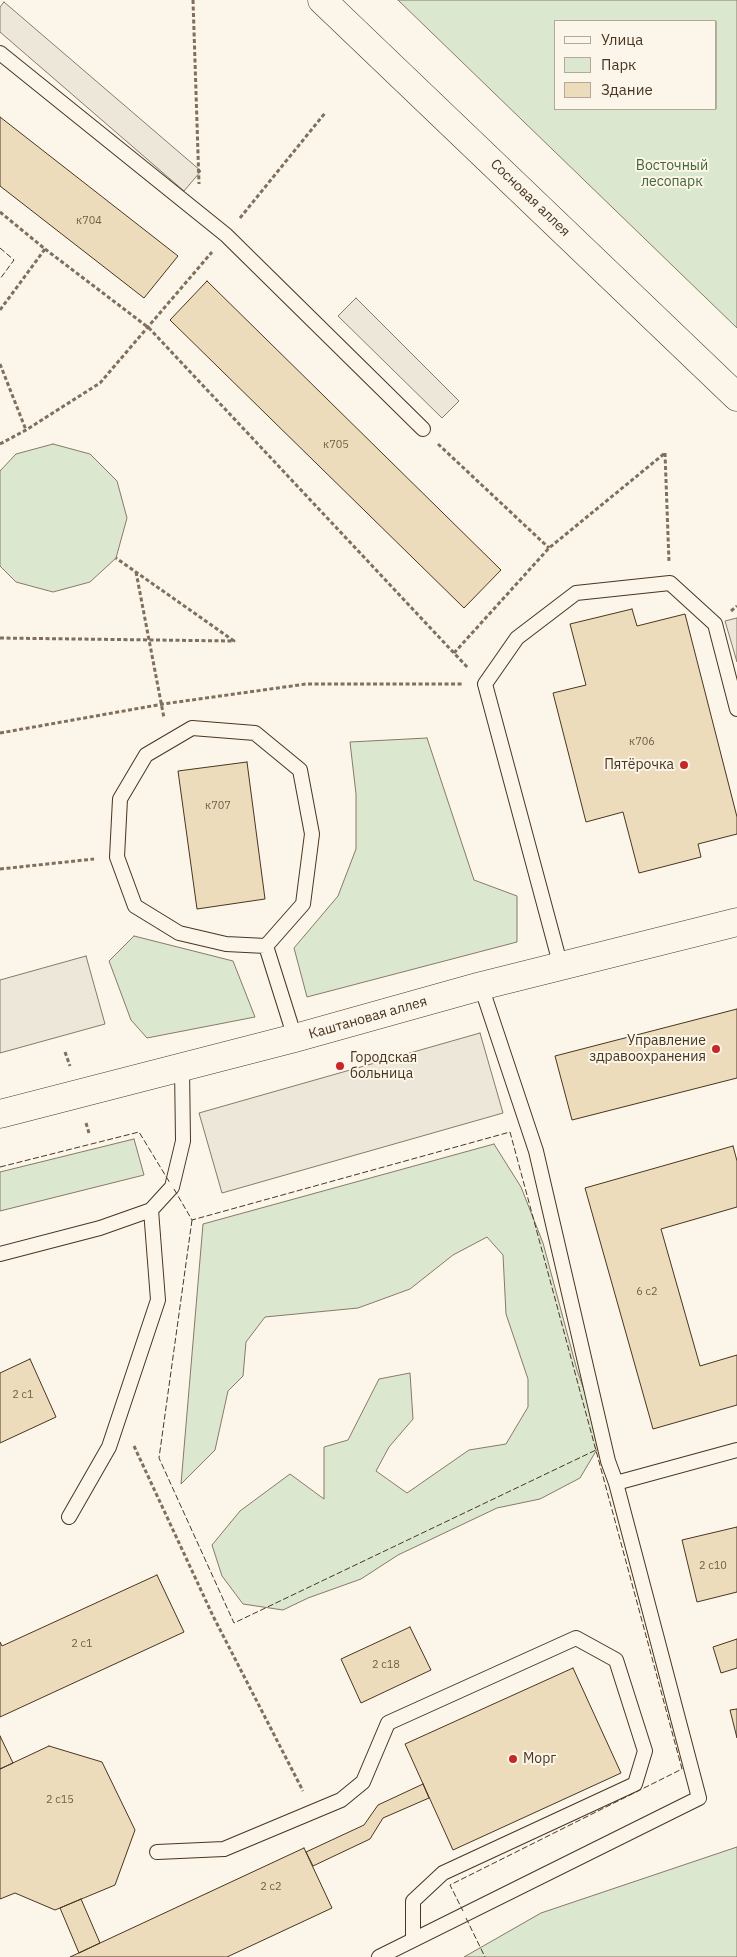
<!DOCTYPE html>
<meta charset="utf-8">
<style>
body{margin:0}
#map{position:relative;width:737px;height:1957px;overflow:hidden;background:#fbf6e9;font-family:"IBM Plex Sans",sans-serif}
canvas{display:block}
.legend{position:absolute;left:554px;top:20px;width:162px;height:90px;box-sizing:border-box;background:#fbf6e9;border:1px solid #b4a999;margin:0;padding:6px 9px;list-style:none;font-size:15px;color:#4a3520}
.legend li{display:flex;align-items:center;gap:10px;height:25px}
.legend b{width:25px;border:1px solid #b4a999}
</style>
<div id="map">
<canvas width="737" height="1957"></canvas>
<ul class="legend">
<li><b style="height:6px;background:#fbf6e9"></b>Улица</li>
<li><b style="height:14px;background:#dce7d0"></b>Парк</li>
<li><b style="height:14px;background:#ecdcbc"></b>Здание</li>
</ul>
</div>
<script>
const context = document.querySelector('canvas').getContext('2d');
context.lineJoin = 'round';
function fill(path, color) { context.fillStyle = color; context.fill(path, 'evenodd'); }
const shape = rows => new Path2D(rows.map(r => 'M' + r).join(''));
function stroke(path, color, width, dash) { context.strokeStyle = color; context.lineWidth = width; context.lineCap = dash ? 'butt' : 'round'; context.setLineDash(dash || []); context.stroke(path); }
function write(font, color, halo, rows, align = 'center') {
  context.font = font + ' "IBM Plex Sans",sans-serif'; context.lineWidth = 4; context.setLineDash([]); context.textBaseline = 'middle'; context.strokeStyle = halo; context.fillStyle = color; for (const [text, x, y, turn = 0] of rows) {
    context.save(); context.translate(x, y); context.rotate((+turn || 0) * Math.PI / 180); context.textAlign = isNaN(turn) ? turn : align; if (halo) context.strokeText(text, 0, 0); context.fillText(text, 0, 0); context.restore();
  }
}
const green = shape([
 [398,0,737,0,737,328,398,0],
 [556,21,716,21,716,109,556,109,556,21],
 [53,444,90,454,117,481,127,518,116,558,90,582,53,592,16,582,0,566,0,471,16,454,53,444],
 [427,738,474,880,517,896,517,942,307,997,294,948,338,896,356,849,356,794,350,742,427,738],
 [134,936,233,961,255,1017,147,1038,131,1020,109,961,134,936],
 [134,1139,144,1175,0,1211,0,1172,134,1139],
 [494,1144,521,1187,543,1243,577,1370,602,1441,580,1478,540,1499,497,1508,398,1555,361,1579,308,1598,283,1610,243,1604,222,1576,212,1545,240,1511,290,1474,324,1499,324,1447,348,1440,379,1379,410,1373,413,1419,389,1447,376,1471,407,1493,469,1450,506,1444,528,1407,528,1379,506,1314,503,1255,487,1237,453,1255,410,1289,358,1308,265,1317,246,1342,243,1376,228,1391,215,1450,181,1484,203,1224,494,1144],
 [737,1847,737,1957,464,1957,541,1913,737,1847]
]);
const parking = shape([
 [4,2,201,171,184,191,0,32,0,7,4,2],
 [356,298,459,401,442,418,338,316,356,298],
 [737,618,737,662,725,621,737,618],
 [86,956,105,1024,0,1053,0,980,86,956],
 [480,1033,503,1113,222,1193,199,1113,480,1033]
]);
const building = shape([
 [0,117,178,256,144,298,0,186,0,117],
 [207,281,501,570,464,608,170,320,207,281],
 [632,609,637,626,685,614,737,817,737,834,698,844,701,857,639,873,623,812,586,822,553,693,586,685,570,624,632,609],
 [247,762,265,899,197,909,178,771,247,762],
 [737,1009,737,1078,572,1120,555,1056,737,1009],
 [733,1146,737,1161,737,1207,661,1229,700,1366,737,1355,737,1405,653,1429,585,1188,733,1146],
 [30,1359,56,1417,0,1443,0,1373,30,1359],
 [737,1527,737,1592,697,1602,682,1540,737,1527],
 [157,1575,184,1632,0,1717,0,1642,2,1646,157,1575],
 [410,1627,431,1670,361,1703,341,1659,410,1627],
 [737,1639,737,1668,721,1673,713,1647,737,1639],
 [573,1668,621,1773,453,1850,405,1744,573,1668],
 [737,1709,737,1738,730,1710,737,1709],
 [0,1736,13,1763,0,1769,0,1736],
 [49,1746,102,1762,135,1830,115,1885,55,1910,15,1893,0,1899,0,1769,49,1746],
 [423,1784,429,1798,383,1818,370,1839,313,1866,306,1852,364,1825,378,1805,423,1784],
 [304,1848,332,1908,227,1957,70,1957,304,1848],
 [81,1899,100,1943,79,1953,60,1908,81,1899]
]);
const path = shape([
 [193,0,199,184],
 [0,212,45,249,0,310],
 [240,218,325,113],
 [45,249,149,328,468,668],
 [0,364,26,430],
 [0,444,26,430,100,383,212,252],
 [438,444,549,548],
 [665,453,669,562],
 [136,572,164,718],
 [731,611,737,606],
 [0,638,234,641,116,558],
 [454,653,549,548,665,453],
 [0,733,163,704,306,684,463,684],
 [0,869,94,859],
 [65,1052,70,1066],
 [86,1123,89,1133],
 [134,1446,213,1616,303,1791]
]);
const service = shape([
 [0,53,226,235,423,429],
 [192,728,255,733,300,770,312,834,303,904,266,946,226,944,179,933,135,906,117,857,120,799,146,755,192,728],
 [266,946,295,1038],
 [561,967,485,684,517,638,576,593,670,583,715,624,737,709],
 [0,1254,100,1228,151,1210,172,1187,183,1141,182,1067],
 [616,1483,737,1450],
 [69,1517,109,1447,158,1300,151,1210],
 [157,1852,224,1849,341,1800,363,1782,388,1723,576,1638,616,1660,645,1751,635,1784,443,1873,413,1901,413,1940],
 [379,1957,699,1798,616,1483,608,1461,536,1151,481,986]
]);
const minor = shape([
 [0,1114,295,1038,481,986,737,922]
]);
const secondary = shape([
 [322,0,737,397]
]);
const fence = shape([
 [0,248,14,260,0,279],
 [0,1167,139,1132,170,1183],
 [174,1189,192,1220,510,1132,682,1769,450,1885,463,1911],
 [192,1220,159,1458,234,1623,596,1450],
 [466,1918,485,1957]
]);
const markers = [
 [684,765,5,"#c62828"],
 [716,1049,5,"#c62828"],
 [340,1066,5,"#c62828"],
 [513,1759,5,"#c62828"]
];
const numberNames = [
 ["к704",89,221],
 ["к705",336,445],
 ["к706",642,742],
 ["к707",218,806],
 ["6 с2",647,1292],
 ["2 с1",23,1395],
 ["2 с10",713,1566],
 ["2 с1",82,1644],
 ["2 с18",386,1665],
 ["2 с15",60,1800],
 ["2 с2",271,1887]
];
const parkNames = [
 ["Восточный",672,166],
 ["лесопарк",672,182]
];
const streetNames = [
 ["Сосновая аллея",530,198,44],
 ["Каштановая аллея",368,1018,-16]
];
const poiNames = [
 ["Пятёрочка",674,765],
 ["Управление",706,1041],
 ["здравоохранения",706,1057],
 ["Городская",350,1058,"left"],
 ["больница",350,1074,"left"],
 ["Морг",523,1759,"left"]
];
fill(green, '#dce7d0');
stroke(green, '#887966', 1);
fill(parking, '#ede7d9');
stroke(parking, '#887966', 1);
fill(building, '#ecdcbc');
stroke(building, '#4a3520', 1);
stroke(service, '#4a3520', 16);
stroke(minor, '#4a3520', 29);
stroke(secondary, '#4a3520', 29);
stroke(path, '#7f6f5c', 3, [4, 2.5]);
stroke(service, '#fbf6e9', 14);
stroke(minor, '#fbf6e9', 28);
stroke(secondary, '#fbf6e9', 28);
stroke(fence, '#4a3520', 1, [6, 2.5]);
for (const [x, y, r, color] of markers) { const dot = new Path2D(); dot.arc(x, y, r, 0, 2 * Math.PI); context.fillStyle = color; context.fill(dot); stroke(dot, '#fbf6e9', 2); }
write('11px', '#725f47', null, numberNames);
write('14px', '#436837', '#fbf6e9', parkNames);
write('14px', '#4a3520', '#fbf6e9', streetNames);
write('14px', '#4a3520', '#fbf6e9', poiNames, 'right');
</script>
